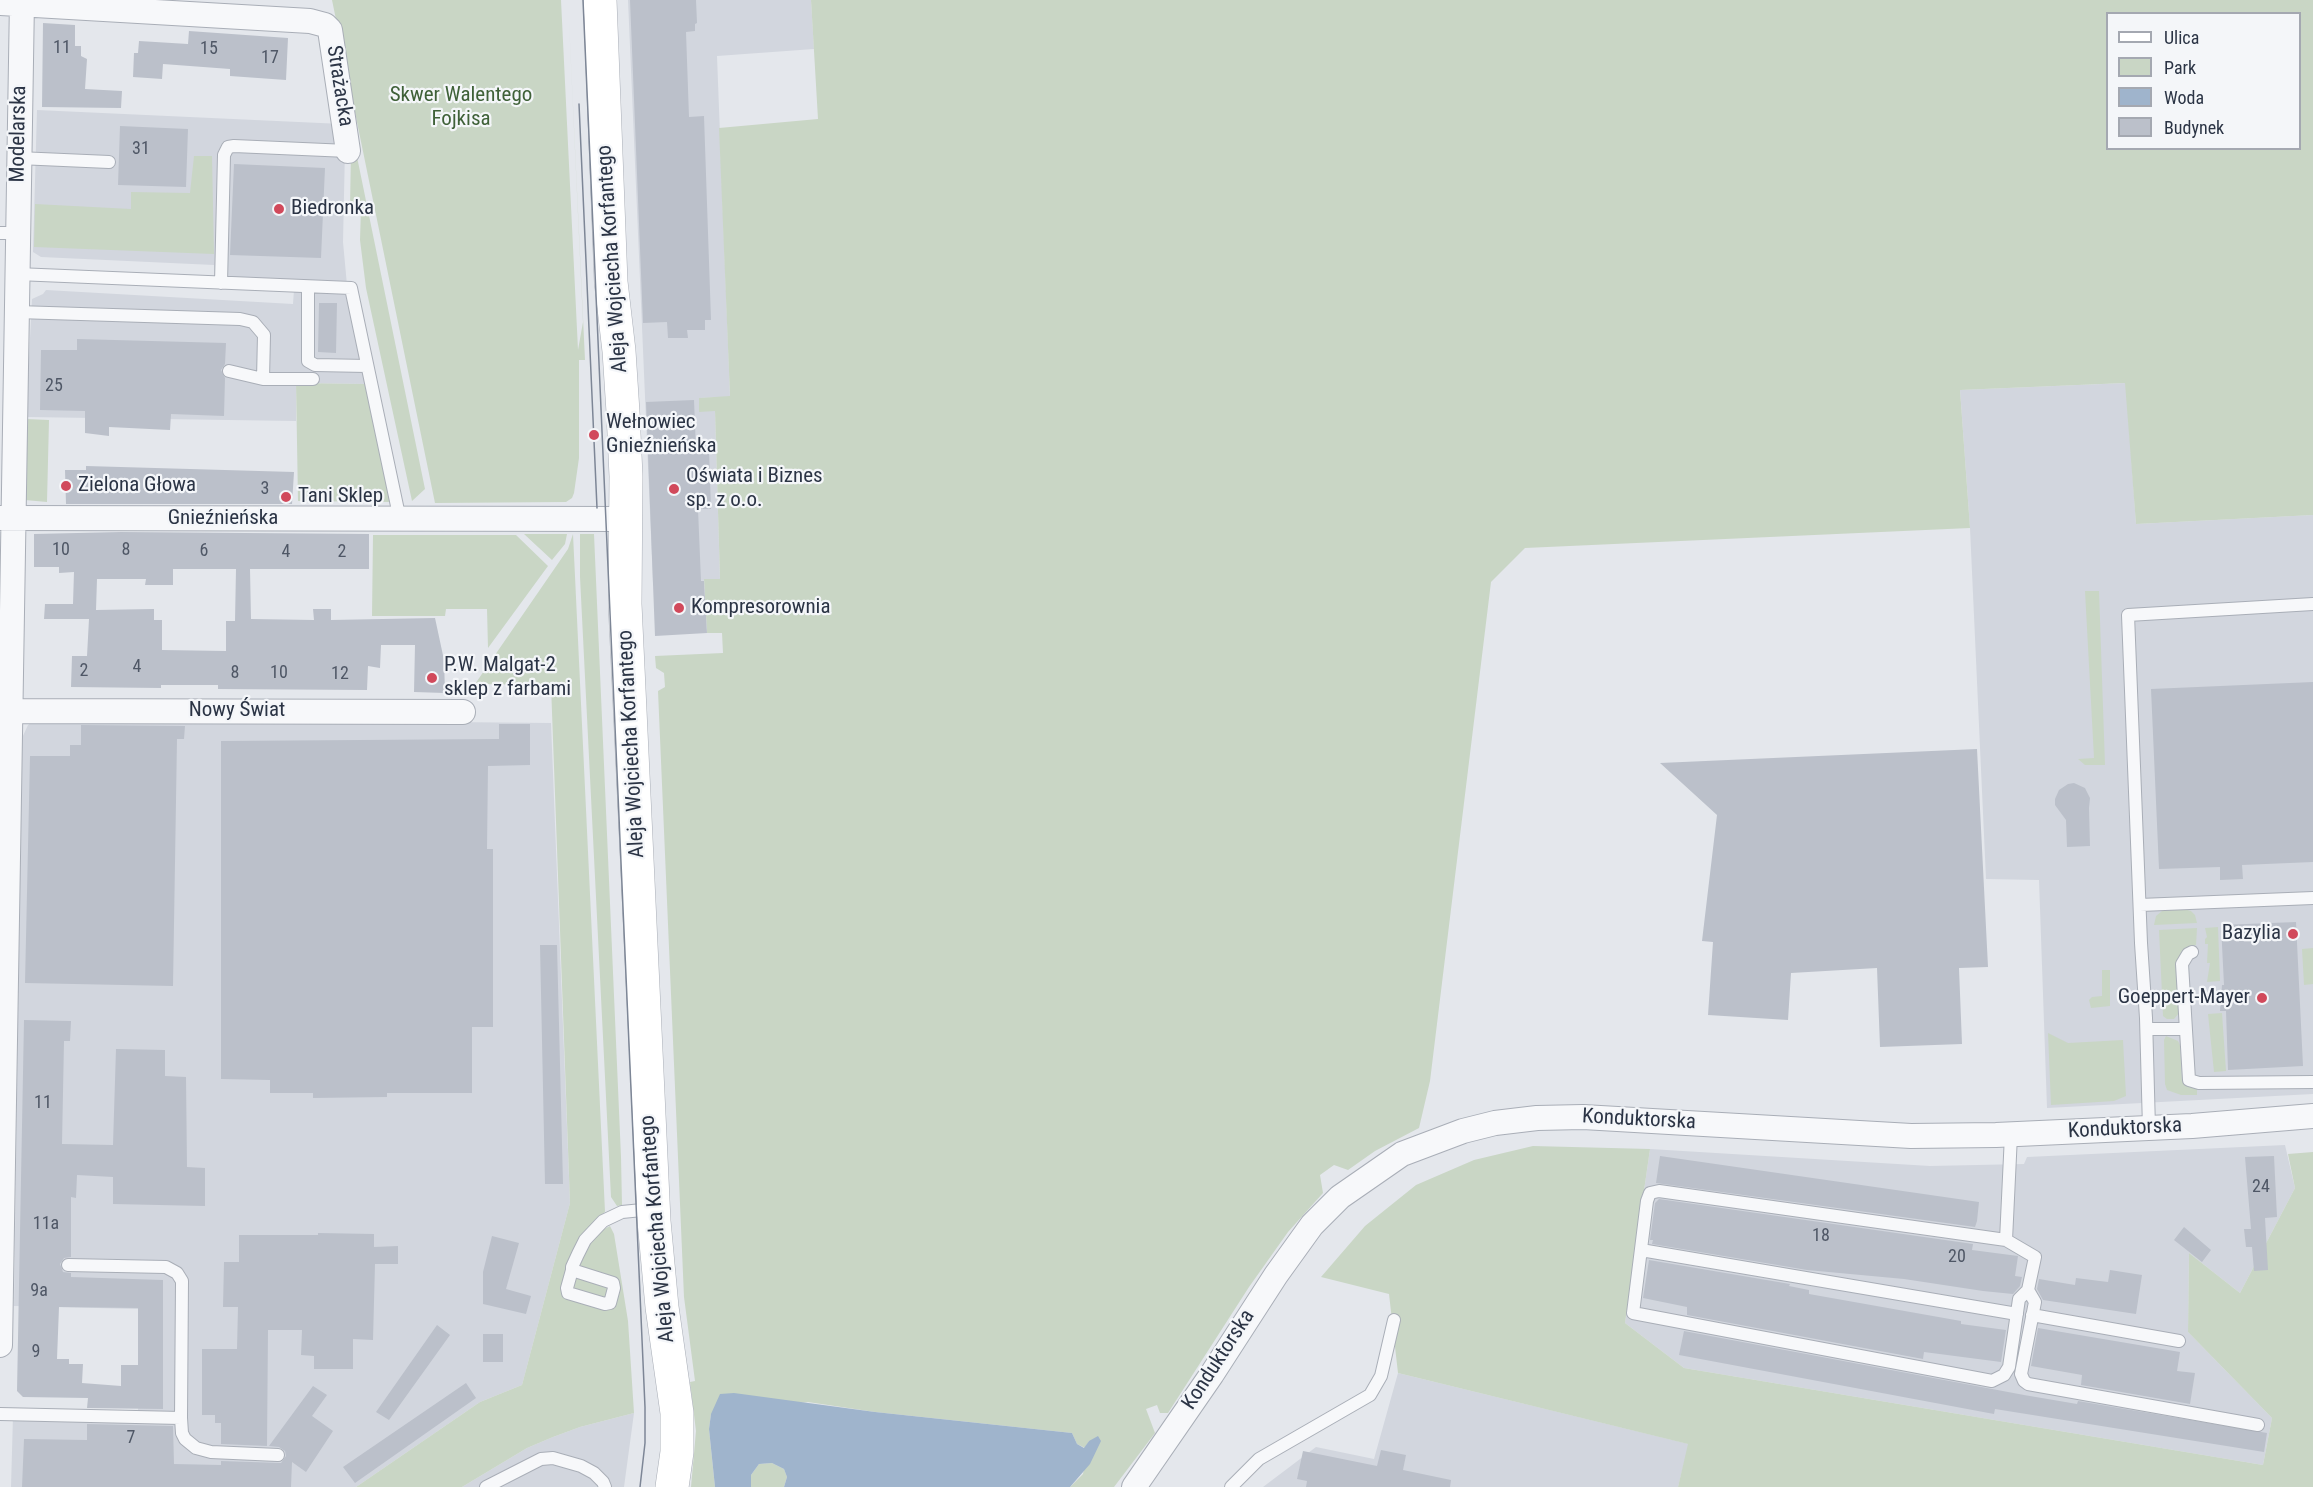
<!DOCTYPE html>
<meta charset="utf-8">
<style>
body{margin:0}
#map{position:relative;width:2313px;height:1487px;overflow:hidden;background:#e4e7ec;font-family:"Roboto Condensed",sans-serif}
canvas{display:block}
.legend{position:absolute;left:2106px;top:12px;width:195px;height:138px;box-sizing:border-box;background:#f4f6f9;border:2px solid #a4a8b1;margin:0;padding:8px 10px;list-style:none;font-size:18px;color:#2b3445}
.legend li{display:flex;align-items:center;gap:12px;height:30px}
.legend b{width:30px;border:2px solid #a4a8b1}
</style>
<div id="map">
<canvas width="2313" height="1487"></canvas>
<ul class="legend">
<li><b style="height:8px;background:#fff"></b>Ulica</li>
<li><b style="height:16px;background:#c9d6c5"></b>Park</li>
<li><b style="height:16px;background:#9fb4cc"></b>Woda</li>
<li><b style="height:16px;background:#bbc0ca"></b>Budynek</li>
</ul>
</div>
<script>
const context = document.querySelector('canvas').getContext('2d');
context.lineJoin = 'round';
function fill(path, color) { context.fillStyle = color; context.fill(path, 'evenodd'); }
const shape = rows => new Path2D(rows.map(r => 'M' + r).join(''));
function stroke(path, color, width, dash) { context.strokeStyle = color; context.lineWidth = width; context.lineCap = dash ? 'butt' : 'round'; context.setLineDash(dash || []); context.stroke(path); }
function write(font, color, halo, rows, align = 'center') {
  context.font = font + ' "Roboto Condensed",sans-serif'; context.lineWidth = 4.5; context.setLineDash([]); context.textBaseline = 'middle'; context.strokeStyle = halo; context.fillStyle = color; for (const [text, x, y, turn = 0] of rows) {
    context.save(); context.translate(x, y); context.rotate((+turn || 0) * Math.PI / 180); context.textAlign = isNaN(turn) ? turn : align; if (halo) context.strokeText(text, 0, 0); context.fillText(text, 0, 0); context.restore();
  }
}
const built = shape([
 [628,0,811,0,814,49,717,56,730,397,699,398,715,411,720,580,653,583],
 [37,110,342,124,345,148,343,242,347,285,215,279,214,265,41,257,33,252],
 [46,290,293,304,294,290,349,292,367,384,296,383,296,421,26,417,32,299,43,294],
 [2126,383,2136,524,2313,515,2313,1094,2047,1108,2039,880,1986,879,1970,528,1960,390],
 [37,718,551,723,570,1203,522,1385,480,1402,356,1487,11,1487,13,1416,138,1419,138,1309,14,1306,22,738,28,725],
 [2285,1145,2295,1188,2240,1293,2189,1253,2188,1332,2272,1418,2263,1465,1684,1368,1625,1323,1650,1149,1930,1166,2024,1164,2027,1157],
 [1398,1373,1689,1444,1678,1487,1263,1487,1316,1447,1374,1459],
 [634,1413,624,1487,462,1487,527,1448,553,1437,580,1427]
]);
const green = shape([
 [332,0,561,0,578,350,583,322,568,0,585,360,579,360,579,458,574,493,572,498,566,502,435,503],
 [811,0,2313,0,2313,515,2136,524,2125,383,1960,390,1970,528,1525,548,1491,582,1430,1081,1419,1128,1375,1151,1348,1170,1334,1165,1320,1175,1323,1193,1288,1232,1249,1287,1168,1413,1160,1413,1157,1405,1146,1409,1155,1433,1114,1487,1070,1487,1083,1474,1089,1441,1085,1448,1077,1444,1072,1433,875,1412,808,1402,711,1414,709,1429,715,1487,691,1487,696,1431,690,1382,695,1381,684,1297,658,691,665,687,664,673,656,668,655,656,723,653,722,633,707,633,704,579,720,579,715,411,699,412,699,398,730,396,719,128,818,119],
 [2108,14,2300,14,2300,148,2108,148],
 [351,151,356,152,425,489,412,501,366,288,360,240,361,208,350,207],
 [194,156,212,156,214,254,34,247,35,204,131,209,131,192,190,193],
 [296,383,367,384,393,502,298,501],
 [26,419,49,420,47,502,25,500],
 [524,534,567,534,565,544,552,560],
 [573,534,605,1212,597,1218,602,1230,610,1226,614,1234,628,1321,634,1413,580,1427,553,1437,527,1448,462,1487,356,1487,480,1402,522,1385,570,1203,551,685,475,684,568,549],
 [580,534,594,534,621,1157,622,1205,617,1206,611,1197,580,577],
 [373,535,516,535,548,566,488,648,487,609,446,609,445,616,372,616],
 [2085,591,2099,591,2105,765,2085,765,2078,759,2094,758],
 [2184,909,2191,911,2195,915,2197,923,2154,925,2156,916,2162,911],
 [2218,927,2220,981,2207,982,2210,963,2207,963,2208,944,2205,944,2205,939,2207,937,2205,928],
 [2197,928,2196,945,2185,948,2177,960,2179,1013,2174,1019,2167,1019,2163,1016,2159,930],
 [2313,948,2313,984,2304,985,2302,949],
 [2102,970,2110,970,2110,1006,2091,1008,2089,1000,2092,997,2102,996],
 [2222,1013,2226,1071,2214,1072,2208,1014],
 [2048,1033,2068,1043,2123,1040,2126,1096,2114,1101,2051,1105],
 [2166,1036,2178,1041,2180,1045,2182,1080,2189,1086,2197,1087,2197,1095,2181,1095,2167,1090,2165,1084,2164,1040],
 [1533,1146,1650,1149,1625,1323,1684,1368,2263,1465,2272,1418,2188,1332,2189,1253,2240,1293,2295,1188,2288,1154,2313,1152,2313,1487,1678,1487,1688,1444,1398,1373,1389,1294,1321,1277,1365,1226,1416,1185,1474,1160],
 [772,1463,784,1469,787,1477,784,1487,751,1487,751,1475,759,1464]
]);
const water = shape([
 [734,1393,875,1412,1072,1433,1077,1444,1084,1448,1089,1441,1098,1436,1101,1441,1090,1464,1070,1487,784,1487,787,1477,784,1469,772,1463,759,1464,751,1475,751,1487,715,1487,709,1429,711,1414,720,1394]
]);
const building = shape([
 [630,0,696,0,697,23,695,24,695,31,686,32,689,117,704,116,711,320,705,320,705,330,687,330,688,338,668,338,667,322,643,323],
 [43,23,75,25,75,46,81,46,81,56,87,59,85,89,122,91,121,108,42,107],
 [189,31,288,38,286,80,230,76,230,69,163,64,162,79,133,77,134,53,138,53,139,41,188,44],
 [120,126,188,129,186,187,118,185],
 [234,164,325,168,321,258,230,255],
 [319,303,337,303,336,353,318,352],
 [77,339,226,343,225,364,221,370,225,378,224,416,171,414,170,430,109,427,109,436,85,433,85,411,40,410,41,350,77,350],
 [694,400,696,450,709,449,711,509,698,509,701,581,704,581,707,633,655,636,646,402],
 [86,466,294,472,292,504,66,504,65,470,86,470],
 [121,532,369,534,369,569,250,569,251,619,314,620,313,609,331,609,331,620,435,618,444,660,445,693,414,692,415,645,381,645,380,668,368,666,367,690,218,689,218,685,161,685,161,688,71,687,72,656,87,656,89,619,44,619,45,604,73,604,74,572,59,573,59,567,34,567,34,534],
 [173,569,236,569,235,621,226,621,226,651,162,650,162,620,154,620,154,609,96,610,97,579,146,579,145,585,173,585],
 [2313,682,2313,862,2242,865,2243,879,2220,880,2220,867,2159,869,2151,689],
 [499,724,530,724,530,765,488,766,487,849,493,849,493,1027,472,1027,472,1093,387,1093,387,1097,313,1098,313,1093,270,1093,270,1080,221,1079,221,741,499,739],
 [81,725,185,726,184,739,177,739,173,986,25,983,30,756,70,756,70,745,81,745],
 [1977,749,1988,967,1959,968,1962,1044,1880,1047,1877,968,1791,973,1788,1020,1708,1015,1713,942,1702,941,1717,815,1660,763],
 [2074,783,2085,788,2090,798,2089,808,2090,846,2067,847,2066,820,2055,805,2055,799,2059,790,2068,784],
 [2296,922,2303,1066,2228,1070,2226,1011,2220,1011,2222,985,2224,985,2221,925],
 [540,945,557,945,563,1184,545,1184],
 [24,1020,71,1021,70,1041,64,1041,62,1144,113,1145,116,1049,165,1050,165,1076,186,1077,187,1167,205,1168,205,1206,113,1204,113,1177,77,1175,76,1198,71,1197,71,1257,64,1258,60,1264,63,1272,71,1273,71,1277,163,1280,163,1409,87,1408,88,1398,23,1397,17,1391],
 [59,1307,138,1308,138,1365,121,1365,121,1386,82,1383,83,1364,69,1364,69,1359,57,1359],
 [1660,1156,1979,1202,1977,1221,1975,1227,1656,1183],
 [2274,1156,2277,1217,2265,1218,2268,1270,2254,1271,2252,1247,2246,1247,2244,1229,2251,1229,2245,1157],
 [1659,1199,1973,1244,1972,1250,2018,1256,2015,1276,2022,1277,2020,1286,2013,1294,1983,1291,1904,1279,1807,1270,1652,1244,1653,1240,1650,1240,1655,1203],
 [2184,1227,2211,1250,2202,1262,2174,1240],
 [318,1233,374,1234,374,1247,398,1246,398,1264,375,1264,373,1340,353,1339,353,1369,314,1369,314,1356,301,1355,302,1330,268,1330,267,1446,221,1444,221,1423,215,1423,215,1415,202,1415,202,1349,237,1349,238,1307,223,1307,224,1262,239,1262,239,1235,318,1235],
 [492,1236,519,1243,506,1289,531,1296,526,1314,483,1304,483,1272],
 [1649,1260,1790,1284,1789,1286,1809,1290,1809,1294,1961,1321,1961,1324,2006,1330,2001,1362,1924,1352,1923,1359,1687,1315,1687,1307,1643,1298],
 [2110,1270,2142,1275,2136,1314,2043,1300,2037,1289,2039,1279,2075,1285,2076,1278,2108,1282],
 [437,1325,450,1335,389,1420,376,1412],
 [2038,1328,2180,1352,2177,1371,2195,1373,2190,1404,2081,1385,2082,1375,2031,1366],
 [1684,1331,2024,1395,2077,1404,2078,1401,2267,1433,2264,1452,1995,1409,1994,1414,1679,1355],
 [483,1334,503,1334,503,1362,483,1362],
 [466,1383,476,1398,355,1483,343,1467],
 [313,1386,327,1395,312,1416,333,1431,306,1472,292,1462,291,1487,22,1487,24,1439,87,1440,87,1424,173,1426,174,1464,221,1465,221,1461,281,1463,286,1456,285,1451,279,1447,269,1446],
 [1381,1450,1406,1455,1403,1470,1451,1480,1450,1487,1306,1487,1307,1481,1297,1479,1303,1451,1377,1466]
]);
const lane = shape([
 [18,158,109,162],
 [0,233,17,233],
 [17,274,351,288,400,520],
 [221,283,224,155,228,147,234,146,348,151],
 [308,287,308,361,315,365,367,366],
 [17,312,240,319,253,322,264,335,263,379],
 [229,371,263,379,313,379],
 [2140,905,2313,898],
 [2192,952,2188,954,2182,964,2189,1080,2199,1083,2313,1082],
 [2147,1029,2185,1029],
 [2149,1128,2146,1018,2141,943,2128,615,2313,604],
 [2006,1240,2035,1257,2028,1290,2019,1299,2009,1367,2004,1375,1992,1381,1633,1313,1647,1201,1650,1193,1659,1191,2006,1240,2011,1135],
 [1641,1250,2017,1314],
 [68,1265,166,1267,177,1273,182,1281,181,1418,182,1433,185,1439,196,1448,211,1452,278,1455],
 [572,1270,613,1283,614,1288,610,1303,605,1304,568,1293,567,1288,572,1270,572,1267,578,1254,585,1240,603,1221,622,1212,652,1209],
 [2028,1290,2035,1302,2021,1374,2024,1381,2028,1384,2258,1425],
 [2032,1315,2179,1341],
 [0,1414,181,1418],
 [486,1487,541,1459,553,1458,581,1466,594,1473,603,1482,605,1487],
 [1231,1487,1259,1459,1370,1395,1381,1376,1394,1320]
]);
const street = shape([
 [0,3,310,21,325,25,330,30,348,151],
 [0,518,626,519],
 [10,711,463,712],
 [0,1345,22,0],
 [1134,1487,1212,1374,1276,1275,1312,1225,1340,1197,1402,1154,1463,1131,1495,1123,1537,1118,1583,1117,1911,1136,1996,1135,2192,1126,2313,1116]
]);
const secondary = shape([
 [600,0,611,282,619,351,623,412,626,476,625,604,654,1221,662,1307,677,1413,677,1452,672,1487]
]);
const tram = shape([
 [583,0,645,1407,645,1443,640,1487],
 [579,104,597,508]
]);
const markers = [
 [279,209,6,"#d1495b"],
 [594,435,6,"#d1495b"],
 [66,486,6,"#d1495b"],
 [674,489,6,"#d1495b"],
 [286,497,6,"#d1495b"],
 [679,608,6,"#d1495b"],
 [432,678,6,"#d1495b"],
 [2293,934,6,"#d1495b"],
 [2262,998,6,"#d1495b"]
];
const numberNames = [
 ["11",62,48],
 ["15",209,49],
 ["17",270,58],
 ["31",141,149],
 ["25",54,386],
 ["3",265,489],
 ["10",61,550],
 ["8",126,550],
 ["6",204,551],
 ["4",286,552],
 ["2",342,552],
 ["4",137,667],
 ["2",84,671],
 ["8",235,673],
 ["10",279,673],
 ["12",340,674],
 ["11",43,1103],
 ["24",2261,1187],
 ["11a",46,1224],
 ["18",1821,1236],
 ["20",1957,1257],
 ["9a",39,1291],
 ["9",36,1352],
 ["7",131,1438]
];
const streetNames = [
 ["Strażacka",339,86,81],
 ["Modelarska",19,134,-89],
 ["Aleja Wojciecha Korfantego",613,259,-94],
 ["Gnieźnieńska",223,519],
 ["Nowy Świat",237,711],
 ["Aleja Wojciecha Korfantego",632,744,-93],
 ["Konduktorska",1639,1120,3],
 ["Konduktorska",2125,1129,-3],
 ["Aleja Wojciecha Korfantego",658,1229,-95],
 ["Konduktorska",1219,1360,-57]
];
const parkNames = [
 ["Skwer Walentego",461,96],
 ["Fojkisa",461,120]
];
const poiNames = [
 ["Biedronka",291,209],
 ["Wełnowiec",606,423],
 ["Gnieźnieńska",606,447],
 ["Oświata i Biznes",686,477],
 ["sp. z o.o.",686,501],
 ["Zielona Głowa",78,486],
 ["Tani Sklep",298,497],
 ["Kompresorownia",691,608],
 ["P.W. Malgat-2",444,666],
 ["sklep z farbami",444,690],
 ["Bazylia",2281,934,"right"],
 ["Goeppert-Mayer",2250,998,"right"]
];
fill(built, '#d2d6de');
fill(green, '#c9d6c5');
fill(water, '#9fb4cc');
fill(building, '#bbc0ca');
stroke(lane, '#a9aeb7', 14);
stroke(street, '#a9aeb7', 26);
stroke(secondary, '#a9aeb7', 34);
stroke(lane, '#f7f8fa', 12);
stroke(street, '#f7f8fa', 24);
stroke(secondary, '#fff', 33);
stroke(tram, '#7d8696', 1.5);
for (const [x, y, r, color] of markers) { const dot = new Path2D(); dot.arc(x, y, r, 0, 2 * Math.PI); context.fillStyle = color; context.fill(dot); stroke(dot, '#f4f6f9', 2); }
write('18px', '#4f5766', null, numberNames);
write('21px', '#2b3445', '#f4f6f9', streetNames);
write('21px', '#3f6138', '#f4f6f9', parkNames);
write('21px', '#2b3445', '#f4f6f9', poiNames, 'left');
</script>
